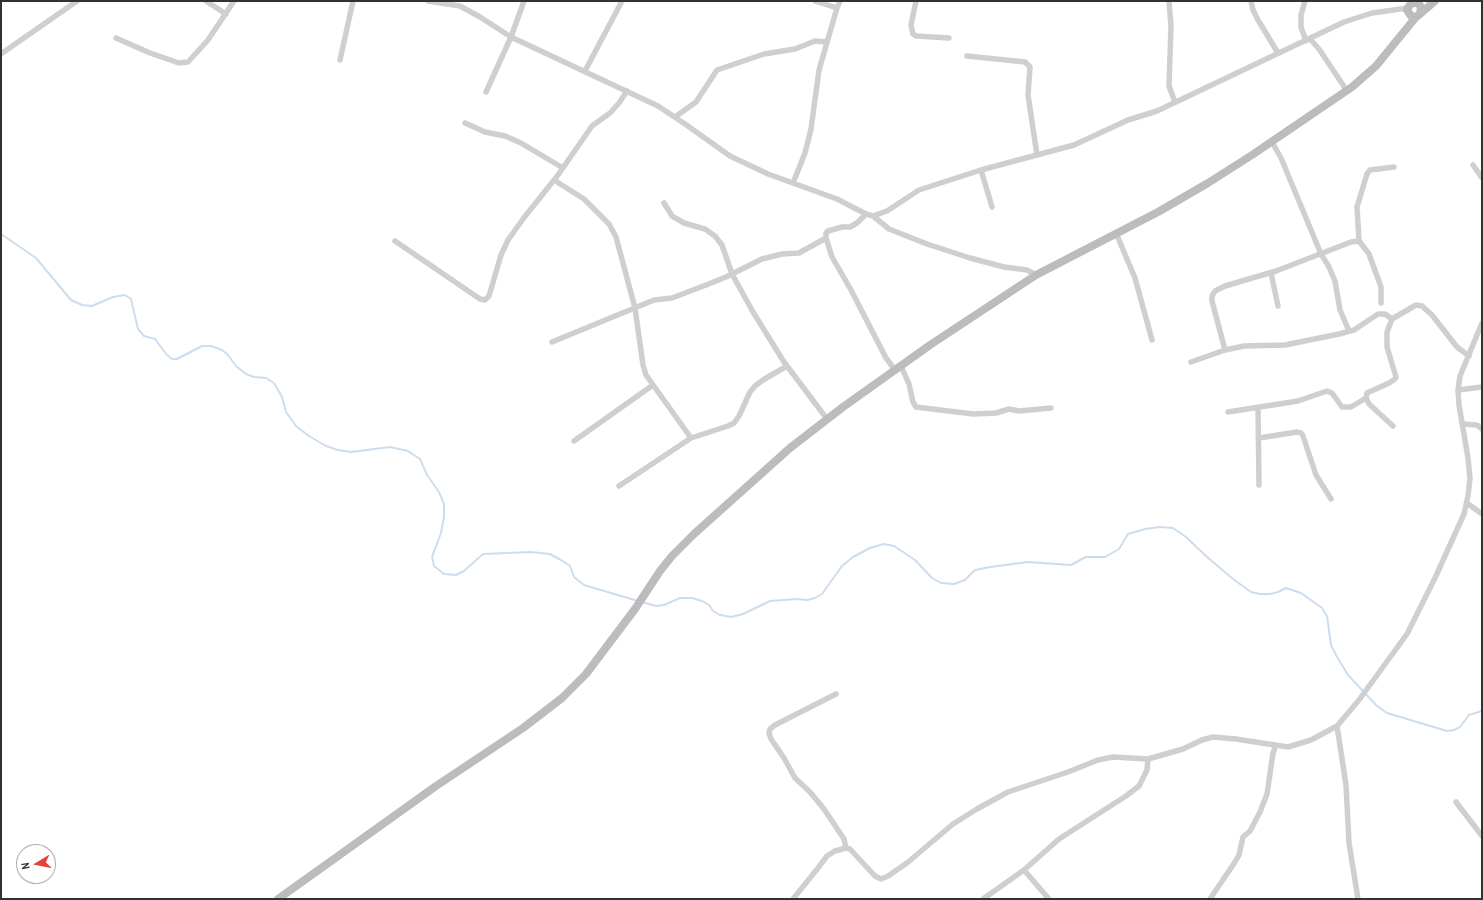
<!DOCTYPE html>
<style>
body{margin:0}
#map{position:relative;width:1483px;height:900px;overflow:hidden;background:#fff;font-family:"Archivo Narrow",sans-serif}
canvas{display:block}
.frame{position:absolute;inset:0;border:2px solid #323232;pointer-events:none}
.north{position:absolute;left:16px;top:844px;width:40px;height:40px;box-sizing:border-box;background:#fff;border:1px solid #adadad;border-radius:50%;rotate:260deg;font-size:11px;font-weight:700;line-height:16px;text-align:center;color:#323232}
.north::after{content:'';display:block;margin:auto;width:14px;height:18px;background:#e94135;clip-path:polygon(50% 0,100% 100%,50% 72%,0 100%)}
</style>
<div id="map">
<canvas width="1483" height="900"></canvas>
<div class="frame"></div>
<div class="north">N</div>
</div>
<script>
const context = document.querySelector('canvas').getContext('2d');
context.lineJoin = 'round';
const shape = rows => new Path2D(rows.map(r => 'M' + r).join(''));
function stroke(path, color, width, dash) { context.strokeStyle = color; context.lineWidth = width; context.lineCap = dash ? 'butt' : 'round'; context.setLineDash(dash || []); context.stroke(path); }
const stream = shape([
 [1,234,36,258,71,300,82,305,92,306,113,297,125,295,131,299,138,329,144,336,155,339,167,355,172,359,177,359,202,346,211,346,222,350,228,355,236,366,246,374,254,377,266,378,274,383,282,397,286,412,296,426,309,436,326,446,338,450,351,452,390,447,408,451,420,459,427,475,439,492,444,504,444,517,441,533,432,557,434,566,444,574,456,575,464,571,483,554,531,552,550,554,561,560,570,566,574,577,584,585,638,601],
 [642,602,656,606,664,605,680,598,692,598,702,601,709,605,713,611,720,615,731,617,743,614,770,601,797,599,807,600,815,598,822,594,842,566,853,557,870,548,884,544,894,546,915,560,932,578,941,583,954,584,965,580,975,570,990,567,1028,562,1071,565,1086,557,1105,557,1119,549,1128,534,1145,529,1160,527,1173,528,1186,537,1206,556,1233,579,1251,592,1260,594,1270,594,1278,592,1286,588,1301,593,1322,608,1327,616,1331,645,1337,657,1348,675,1377,706,1387,713,1447,731,1454,730,1460,727,1469,715,1482,711]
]);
const street = shape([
 [206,1,226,14],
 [428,1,460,6,480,17,511,37,658,106,685,124,730,156,768,174,837,199,866,214,873,216,887,211,919,190,981,170,1074,145,1128,120,1157,111,1344,22,1372,13,1408,8],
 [815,1,837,8],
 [916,1,911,25,913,34,916,36,949,38],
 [1169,1,1171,26,1169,86,1175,102],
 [1251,1,1253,10,1258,20,1278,53],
 [1305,1,1301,15,1301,27,1306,41],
 [116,38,150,53,179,63,188,62,208,40,234,1],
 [1310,39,1319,49,1347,91],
 [1,54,77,1],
 [967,56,1025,62,1030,67,1028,95,1037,155],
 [340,60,353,1],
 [585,71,622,1],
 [486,92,511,37,524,1],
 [675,117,696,102,717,70,764,54,795,49,815,41,827,42],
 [465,123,485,132,505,136,521,143,563,168],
 [1272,142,1281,158,1321,254,1329,267,1335,281,1340,310,1349,331],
 [1473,165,1482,178],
 [981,170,992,207],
 [554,180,584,199,609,224,616,237,635,308,643,365,646,375,691,438],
 [793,183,805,153,811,129,819,70,837,8,840,1],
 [664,203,672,216,684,223,705,229,715,236,722,245,732,274,753,312,784,362,827,419],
 [866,214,857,223,850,227,842,227,828,231,826,233,826,238,832,257,851,290,886,358,895,370],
 [873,216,889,229,927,244,970,258,1004,267,1027,270,1036,275],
 [1116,233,1135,278,1152,340],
 [395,241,480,299,485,300,489,296,501,255,508,240,523,219,558,175,592,126,610,113,619,103,627,91],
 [1359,241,1357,207,1367,174,1370,170,1394,167],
 [1271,273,1278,306],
 [552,342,654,300,672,298,706,285,726,277,762,259,782,254,799,253,826,238],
 [1225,350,1212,301,1212,296,1215,291,1225,286,1276,271,1351,242,1359,241,1369,254,1381,287,1381,303],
 [1191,362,1225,350,1244,346,1285,345,1339,334,1354,330,1378,314,1385,314,1392,319],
 [901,366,909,384,913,402,916,407,973,414,996,413,1009,409,1019,411,1051,408],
 [1458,390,1482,387],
 [1258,408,1259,485],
 [1228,412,1298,401,1327,391,1332,393,1342,407,1351,407,1366,398],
 [1462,424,1477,425,1482,429],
 [1393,426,1369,404,1366,398,1367,393,1389,383,1395,379,1396,377,1387,347,1387,332,1392,319,1416,305,1422,306,1432,315,1457,347,1469,356],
 [1259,438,1297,432,1301,433,1303,436,1316,475,1331,499],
 [574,441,653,385],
 [619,486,691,438,728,426,734,423,739,416,750,392,755,386,763,380,787,366],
 [1467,503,1482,514],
 [836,694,775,725,770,729,769,733,771,739,784,758,795,778,810,792,824,809,844,839,846,848],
 [1337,726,1346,785,1349,843,1358,899],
 [1456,802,1482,836],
 [1024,870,1049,899],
 [793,899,818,868,827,856,835,851,846,848,850,849,875,876,881,879,888,876,907,863,953,824,977,809,1008,792,1068,772,1098,760,1113,757,1148,759,1183,749,1202,740,1213,737,1236,739,1288,747,1311,740,1337,726,1359,700,1407,634,1435,578,1464,514,1468,496,1470,478,1468,458,1459,405,1458,390,1460,376,1482,323],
 [983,899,1024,870,1059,839,1126,796,1139,786,1147,770,1148,759],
 [1210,899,1235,862,1239,855,1243,837,1250,831,1260,812,1267,794,1273,753,1276,745]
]);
const secondary = shape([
 [1415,1,1409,6,1407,10,1411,16,1416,17],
 [1420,14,1435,1],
 [278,899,436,786,523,728,562,698,586,674,635,609,660,571,672,556,694,534,790,448,843,407,930,345,1036,275,1158,212,1208,183,1252,155,1352,87,1376,66,1416,17,1420,14,1421,7,1418,3,1413,3]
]);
stroke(stream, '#ceddee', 2);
stroke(street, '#cfcfcf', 5.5);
stroke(secondary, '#bcbcbc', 8);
</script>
